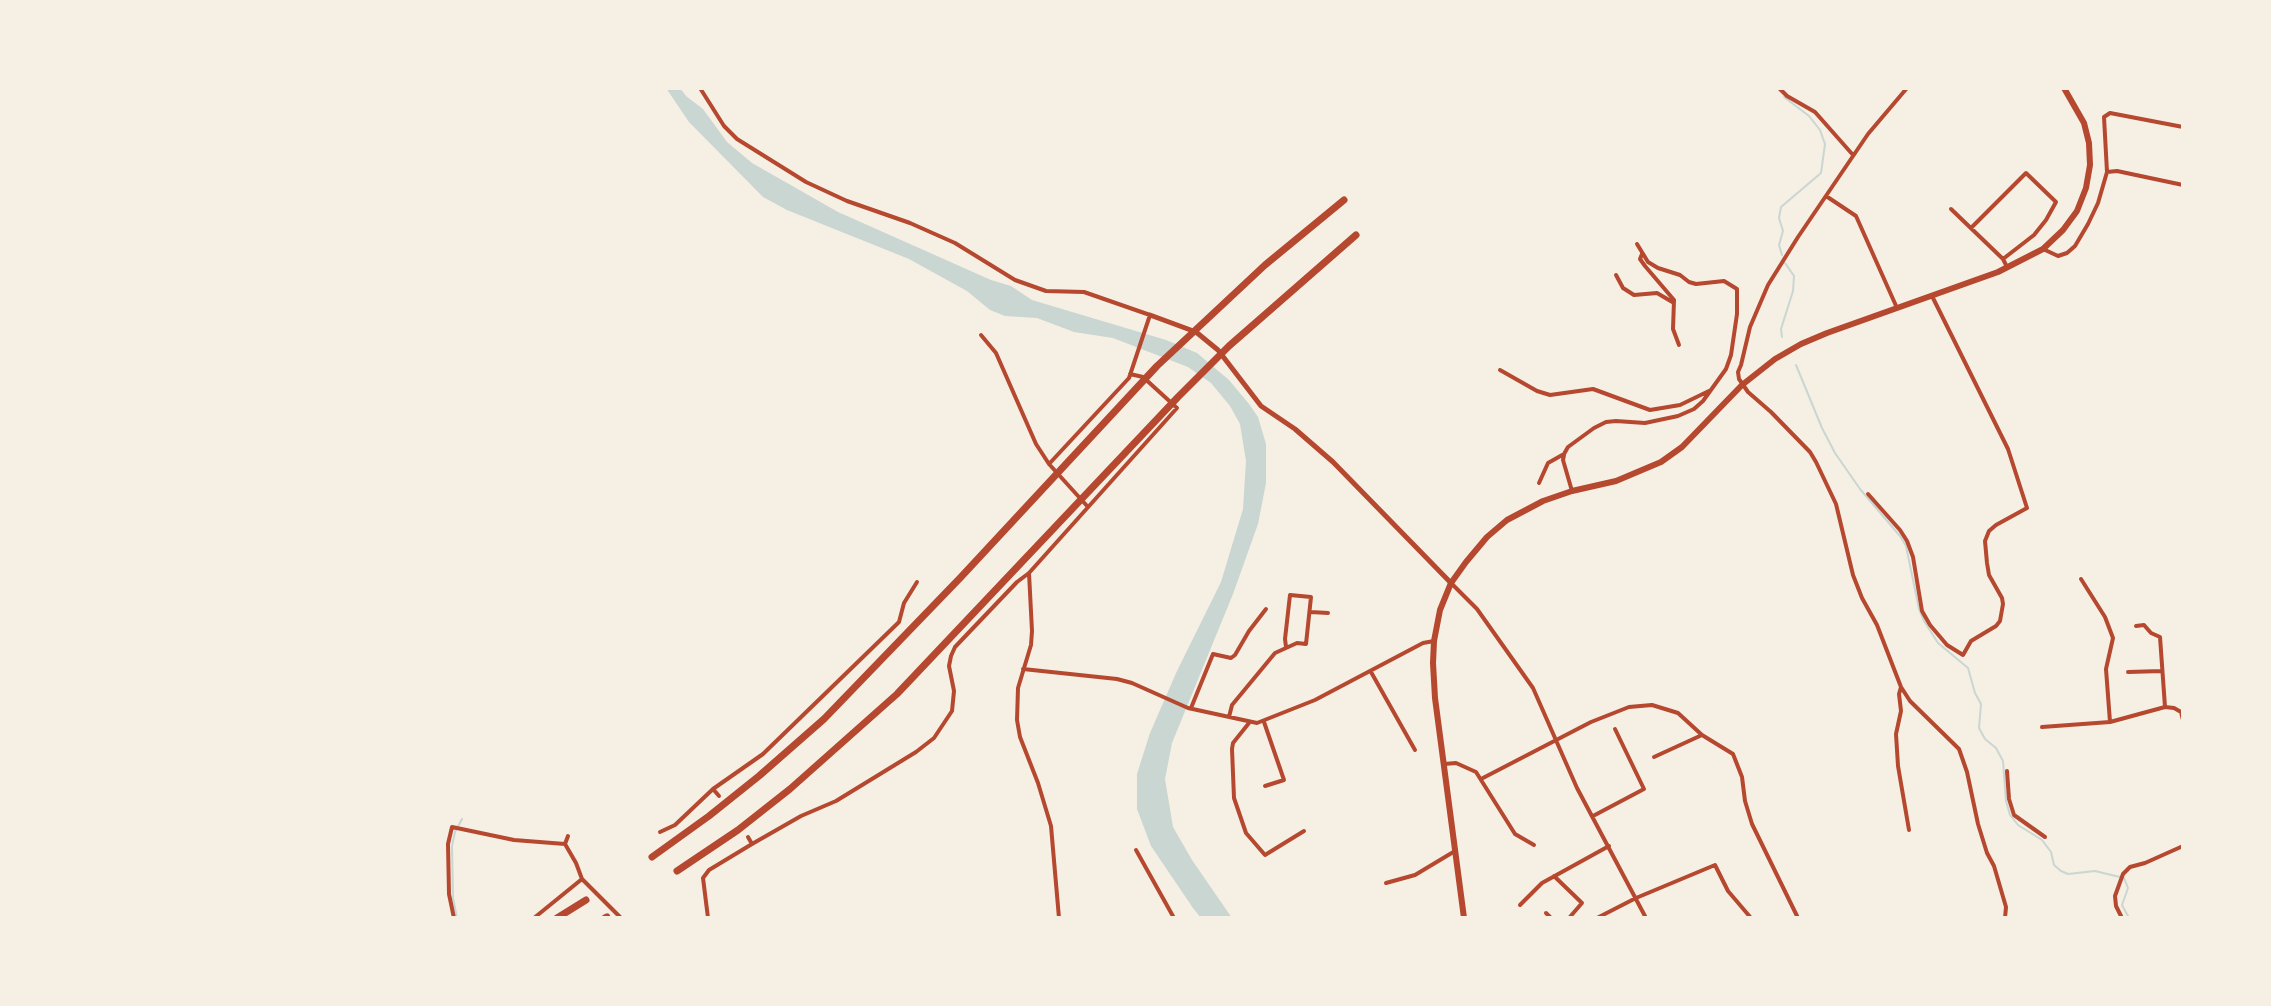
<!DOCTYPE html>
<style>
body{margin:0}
#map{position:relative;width:2271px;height:1006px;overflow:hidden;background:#f6efe4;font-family:"Open Sans",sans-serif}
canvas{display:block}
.frame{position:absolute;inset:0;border:90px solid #f6efe4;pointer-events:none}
</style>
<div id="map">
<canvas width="2271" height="1006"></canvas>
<div class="frame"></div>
</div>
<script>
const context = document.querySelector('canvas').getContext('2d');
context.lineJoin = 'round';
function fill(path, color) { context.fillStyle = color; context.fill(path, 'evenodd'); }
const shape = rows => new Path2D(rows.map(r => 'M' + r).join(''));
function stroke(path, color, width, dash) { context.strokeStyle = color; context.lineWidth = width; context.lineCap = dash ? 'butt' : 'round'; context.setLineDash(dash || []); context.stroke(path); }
const water = shape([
 [666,88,680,88,686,96,703,109,727,142,752,163,838,212,991,280,1011,286,1032,300,1166,340,1197,353,1229,380,1249,404,1258,417,1266,444,1266,483,1258,524,1233,594,1172,743,1165,779,1173,827,1192,860,1232,918,1201,918,1193,908,1151,846,1137,809,1137,774,1150,733,1177,671,1221,582,1243,509,1246,461,1240,424,1230,406,1211,383,1188,367,1113,338,1074,332,1037,318,1005,316,990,310,967,291,909,259,787,210,763,197,689,122]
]);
const stream = shape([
 [1782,255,1779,245,1783,231,1779,218,1781,207,1821,173,1825,144,1820,130,1809,116,1784,97],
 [1782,337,1781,329,1793,291,1794,276,1785,263],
 [1796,365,1822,428,1835,453,1860,489,1900,536,1906,546,1919,609,1924,621,1938,643,1968,668,1975,693,1981,704,1979,728,1985,739,1996,748,2003,761,2006,801,2010,815,2018,825,2042,840,2051,852,2054,865,2061,871,2068,874,2095,871,2124,878,2128,888,2122,905,2129,918],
 [457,918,453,898,452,846,455,832,462,819]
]);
const minor = shape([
 [700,88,724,126,737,139,806,182,847,201,910,223,955,243,1015,280,1046,291,1084,292,1150,315,1129,378,1049,464],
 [1779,88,1787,96,1815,112,1853,155],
 [1907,88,1868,134,1798,237,1768,285,1750,327,1741,365,1738,372,1739,379,1748,392,1771,412,1810,452,1816,462,1836,504,1853,575,1862,598,1877,625,1901,687,1910,701,1959,749,1967,772,1978,824,1987,853,1994,866,2006,907,2005,918],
 [2183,127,2110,113,2104,117,2107,172,2117,171,2183,185],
 [1826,196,1856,216,1897,308],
 [1951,209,2003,259,2007,267],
 [1971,228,2026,173,2056,202,2046,220,2034,235,2003,259],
 [2043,249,2058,256,2067,253,2075,246,2088,224,2098,203,2107,172],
 [1642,254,1640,259,1645,266,1674,300,1673,329,1679,345],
 [1616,275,1623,288,1634,295,1657,293,1674,303],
 [981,335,996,353,1036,444,1049,464,1088,507],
 [1500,370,1537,391,1550,395,1593,389,1650,410,1680,405,1711,390],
 [1564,455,1563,460,1572,491],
 [1539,483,1548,463,1564,454,1568,447,1594,428,1606,422,1616,421,1645,423,1678,416,1694,409,1703,401,1726,369,1731,355,1737,314,1737,289,1724,281,1696,284,1689,282,1680,275,1658,268,1648,262,1637,244],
 [1868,494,1900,530,1907,541,1913,557,1922,611,1930,625,1947,645,1963,655,1971,641,1996,626,2000,621,2003,604,2002,598,1989,575,1987,563,1985,541,1989,531,1996,525,2027,508,2008,449,1932,296],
 [1029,573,1032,631,1031,645,1018,688,1017,720,1020,737,1038,783,1051,826,1059,918],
 [2081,579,2105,617,2113,638,2106,669,2110,722],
 [1451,583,1477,609,1533,688,1577,788,1646,918],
 [1311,612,1328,613],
 [2136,626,2144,625,2151,633,2160,637,2165,707],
 [1023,669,1117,679,1132,683,1188,708,1257,723,1315,700,1423,643,1434,641],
 [1371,672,1415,750],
 [2128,672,2162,671],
 [1901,687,1899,694,1901,711,1896,734,1898,766,1909,830],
 [1191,708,1213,654,1231,658,1235,655,1249,631,1266,609],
 [1229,717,1232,705,1275,653,1297,643,1306,644,1311,597,1290,595,1285,639,1286,647],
 [1264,722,1284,780,1265,786],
 [1249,723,1233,743,1232,749,1234,798,1246,833,1265,855,1304,831],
 [2042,727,2110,722,2165,707,2174,708,2181,712,2183,720],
 [1654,757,1702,735],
 [1444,764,1456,763,1476,772,1515,834,1534,845],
 [2007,771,2009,799,2014,815,2045,837],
 [1481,779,1591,722,1629,707,1652,705,1678,713,1702,735,1733,754,1742,777,1745,801,1752,824,1798,918],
 [713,789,763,754,899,622,904,603,917,582],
 [1593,816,1644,789,1615,729],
 [660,832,675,825,713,789,719,796],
 [565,844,576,863,582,879,621,918],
 [752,844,801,816,836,801,916,752,934,738,952,711,954,691,949,666,951,656,955,647,1017,582,1029,573,1177,408,1143,377,1130,374],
 [1136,850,1174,918],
 [1554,876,1582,903,1569,918],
 [1386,883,1415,875,1455,851],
 [1520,905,1542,883,1609,846],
 [1546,913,1551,918],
 [454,918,449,894,448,844,452,827,514,840,565,844,568,836],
 [534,918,582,879],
 [708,918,703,878,709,870,752,844,748,837],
 [1597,918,1636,898,1715,865,1728,891,1751,918],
 [2122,918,2116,906,2115,896,2123,874,2130,867,2145,863,2183,846]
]);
const tertiary = shape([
 [1150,315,1196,332,1218,350,1261,406,1295,429,1333,462,1451,583]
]);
const primary = shape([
 [1464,918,1435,698,1433,663,1434,641,1440,610,1451,583,1466,562,1487,537,1507,520,1543,501,1572,491,1616,481,1661,462,1682,447,1742,385,1775,359,1801,344,1827,333,1998,272,2043,249,2063,230,2077,211,2086,188,2090,165,2089,143,2084,123,2064,88]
]);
const motorway = shape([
 [652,857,709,816,759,776,824,719,961,577,1157,366,1265,265,1344,200],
 [677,871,738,830,790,789,897,694,1178,397,1229,346,1356,235],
 [557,918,586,900],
 [605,918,607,917]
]);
fill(water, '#c9d6d2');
stroke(stream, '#c9d6d2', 2);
stroke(minor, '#b5482f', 4);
stroke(tertiary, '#b5482f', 5);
stroke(primary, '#b5482f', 6);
stroke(motorway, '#b5482f', 7);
</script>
